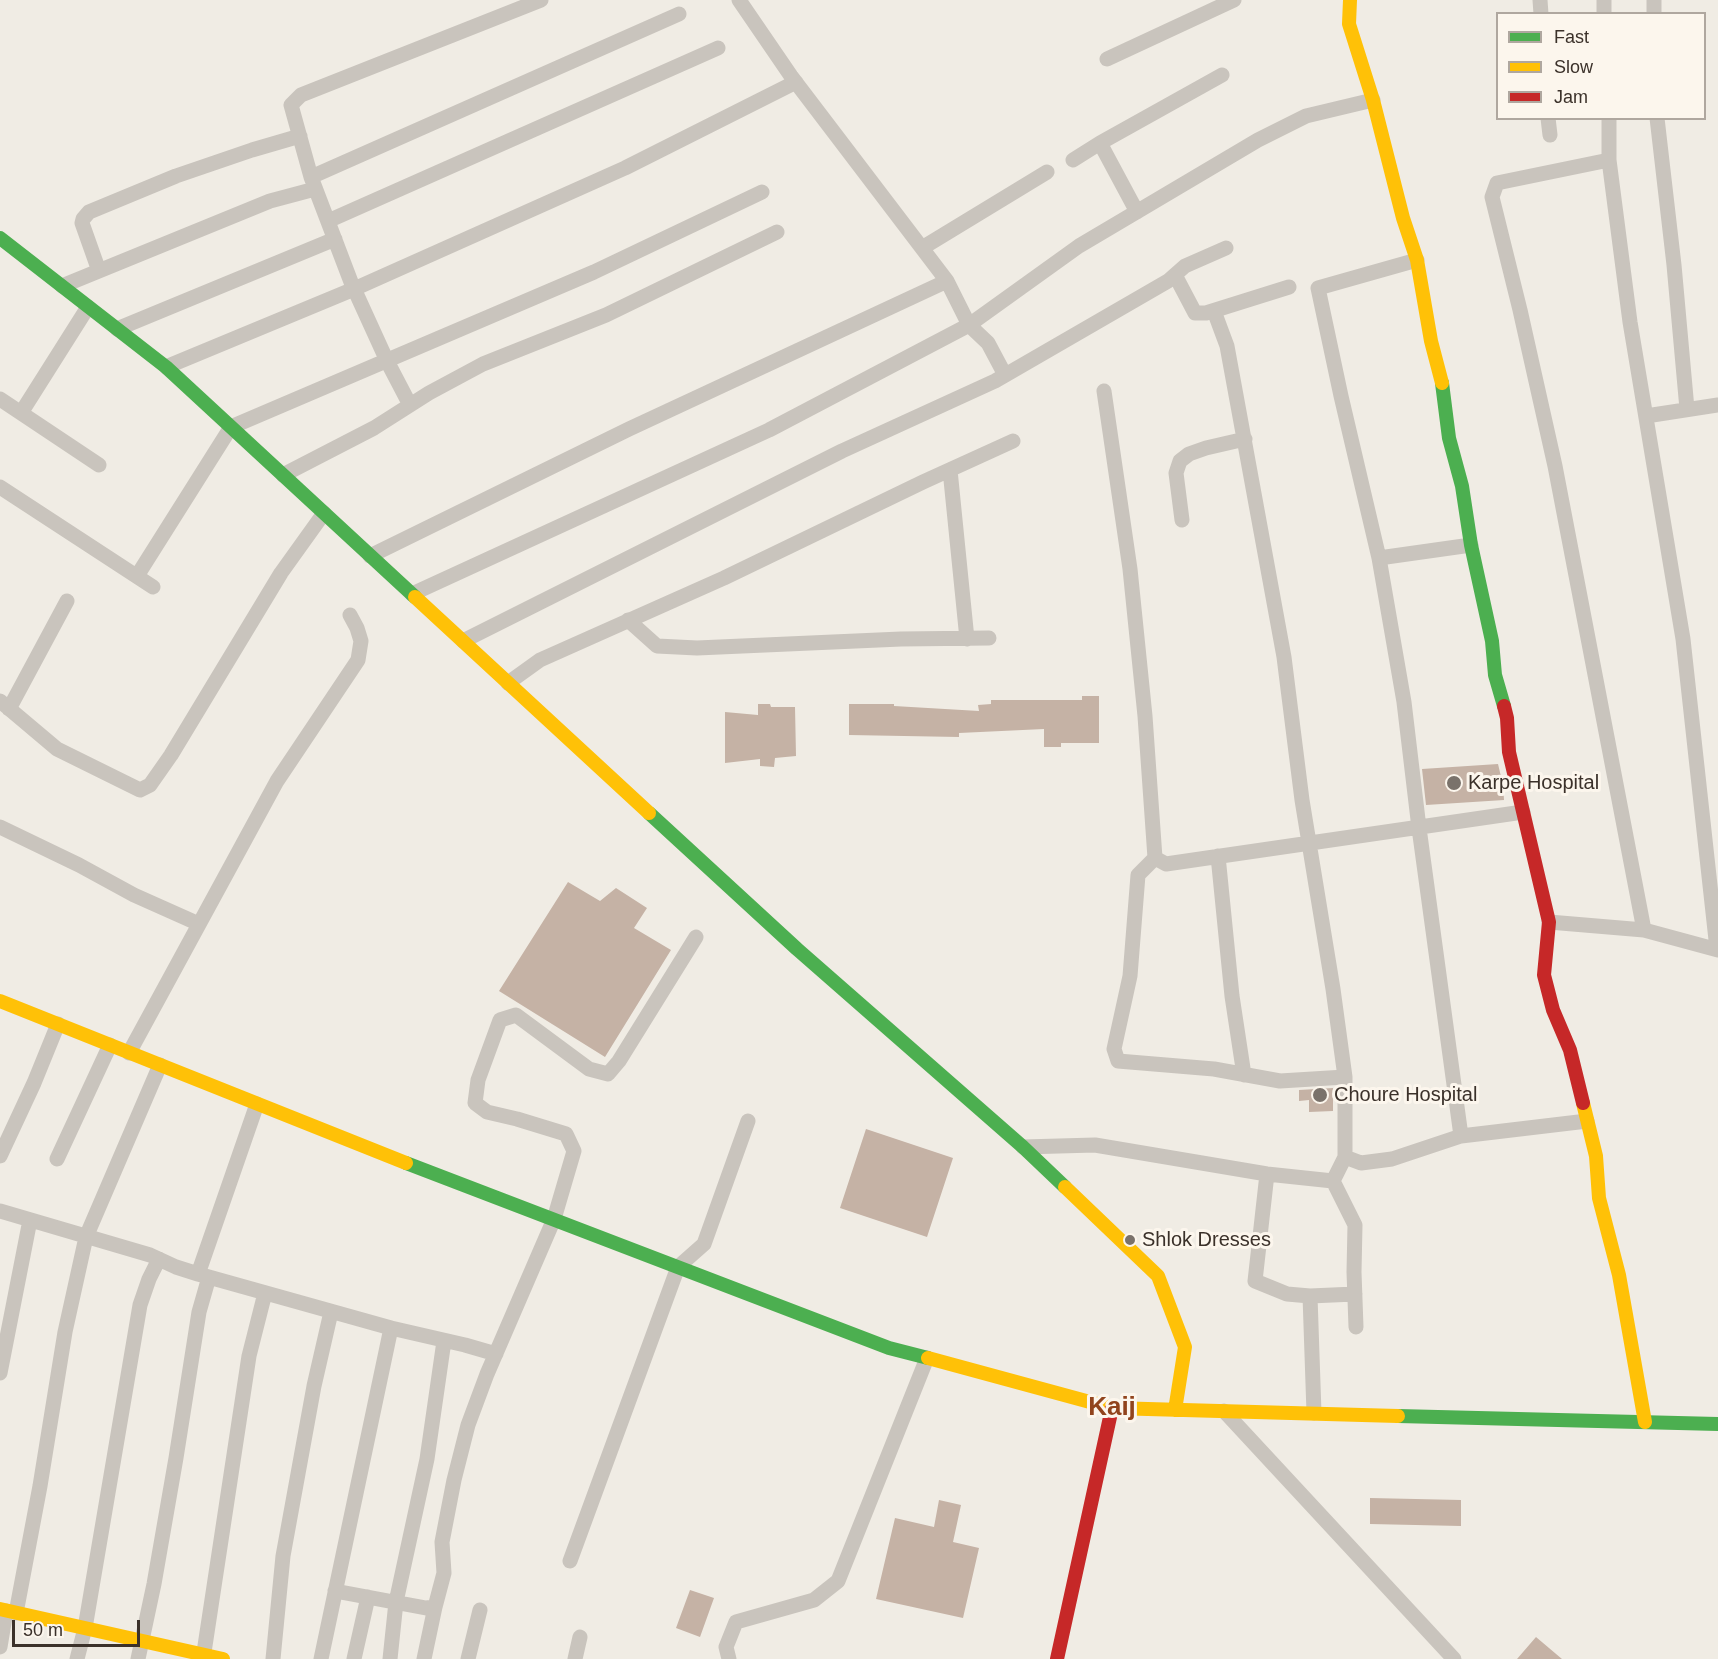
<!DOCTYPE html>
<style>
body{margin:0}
#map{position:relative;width:1718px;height:1659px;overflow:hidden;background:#f0ece4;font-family:Helvetica,sans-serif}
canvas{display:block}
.legend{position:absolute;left:1496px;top:12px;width:210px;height:108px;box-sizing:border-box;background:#fcf6ed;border:2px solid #afa79f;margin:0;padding:8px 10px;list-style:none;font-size:18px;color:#3b312a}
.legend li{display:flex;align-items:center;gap:12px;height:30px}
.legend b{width:30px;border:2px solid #afa79f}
.scale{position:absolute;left:12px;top:1620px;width:128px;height:27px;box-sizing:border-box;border:3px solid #3b312a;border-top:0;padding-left:8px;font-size:18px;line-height:21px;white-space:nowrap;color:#3b312a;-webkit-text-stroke:4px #fcf6ed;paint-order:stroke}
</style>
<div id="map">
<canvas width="1718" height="1659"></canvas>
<ul class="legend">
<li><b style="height:8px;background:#4caf50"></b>Fast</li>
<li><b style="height:8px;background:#ffc107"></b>Slow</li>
<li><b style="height:8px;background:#c62828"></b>Jam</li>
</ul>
<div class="scale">50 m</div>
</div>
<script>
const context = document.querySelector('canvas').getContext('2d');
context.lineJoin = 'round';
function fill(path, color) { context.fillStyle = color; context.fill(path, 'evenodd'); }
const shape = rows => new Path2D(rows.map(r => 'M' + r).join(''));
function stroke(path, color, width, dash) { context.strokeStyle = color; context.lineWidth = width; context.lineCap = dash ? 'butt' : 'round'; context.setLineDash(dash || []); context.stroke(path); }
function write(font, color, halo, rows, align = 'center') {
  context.font = font + ' Helvetica,sans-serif'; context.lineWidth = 6; context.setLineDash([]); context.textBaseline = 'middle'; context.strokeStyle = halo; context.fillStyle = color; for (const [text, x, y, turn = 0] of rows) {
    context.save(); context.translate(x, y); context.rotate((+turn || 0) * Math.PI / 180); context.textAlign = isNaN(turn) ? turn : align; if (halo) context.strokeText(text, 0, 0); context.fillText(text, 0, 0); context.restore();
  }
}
const building = shape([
 [1082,696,1099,696,1099,743,1061,743,1061,747,1044,747,1044,729,959,733,959,737,849,735,849,704,894,704,894,706,979,711,978,705,991,704,991,700,1082,700],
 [758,704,770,704,771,707,795,707,796,756,775,758,774,767,760,766,760,759,725,763,725,712,758,715],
 [1498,764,1503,785,1504,800,1426,805,1422,769],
 [568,882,600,901,616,888,647,908,634,928,671,950,605,1057,499,991],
 [1333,1088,1333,1111,1309,1112,1309,1100,1299,1101,1299,1090],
 [866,1129,953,1158,927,1237,840,1208],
 [1370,1498,1461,1500,1461,1526,1370,1524],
 [939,1500,961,1505,953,1542,979,1548,963,1618,876,1599,895,1518,934,1527],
 [690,1590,714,1598,700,1637,676,1628],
 [1536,1637,1562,1659,1517,1659]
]);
const street = shape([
 [1540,0,1541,14],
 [1604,0,1604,14],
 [1654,0,1654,14],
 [1107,59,1234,0],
 [1548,118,1550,135],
 [1609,118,1609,160,1630,322,1683,639,1717,949],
 [1657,118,1674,265,1687,409],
 [1100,143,1222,75],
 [1073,160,1100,143,1137,212],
 [1609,160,1497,183,1492,197,1520,310,1555,466,1644,930],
 [311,177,679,14],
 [328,221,718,48],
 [922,248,1047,172],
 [1417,260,1318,288,1341,396,1379,558,1404,702,1419,828,1461,1136,1587,1121],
 [99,271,82,223,83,219,89,212,176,176,252,150,300,136],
 [1175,275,1195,313,1206,313,1289,287],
 [947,281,969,325,988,343,1005,375],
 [62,286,270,201,315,189],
 [117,329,335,239],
 [166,367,354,289,625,168,796,82],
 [1104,391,1130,569,1145,716,1155,858,1166,864,1523,812],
 [0,399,99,465],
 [410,405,387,361,351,282,311,177,291,105,301,95,541,0],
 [21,413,88,307],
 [1646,416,1718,405],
 [950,470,967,639],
 [283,475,374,428,429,393,483,364,606,315,777,232],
 [0,487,153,587],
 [1182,520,1176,473,1180,461,1189,454,1206,448,1245,439],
 [370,556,629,429,947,281,791,76,739,0],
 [1379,558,1471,545],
 [137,576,231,427,594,272,762,192],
 [412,594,769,430,969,325,1079,246,1258,140,1306,116,1373,100],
 [628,620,657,646,697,648,901,639,989,638],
 [463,641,842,451,995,381,1168,281,1185,266,1226,248],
 [508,683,540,660,724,578,923,482,1013,441],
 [0,701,57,749,140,790,150,785,171,755,281,573,324,513],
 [9,709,67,601],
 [0,827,79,865,134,895,199,924],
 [1218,856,1232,996,1244,1075],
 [1155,858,1138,875,1130,976,1114,1049,1118,1061,1214,1069,1280,1081,1345,1077],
 [1549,922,1644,930,1718,950],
 [129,1053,277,781,358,660,361,641,357,628,350,615],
 [257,1104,198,1274,391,1328,321,1659],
 [1023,1147,1095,1145,1267,1174,1333,1181,1345,1157,1345,1077,1333,989,1302,800,1284,657,1227,346,1214,311],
 [0,1156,34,1083,58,1024],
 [1345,1157,1361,1163,1392,1159,1461,1136],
 [57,1159,110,1045],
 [1267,1174,1255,1281,1287,1294,1310,1296,1355,1294],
 [1333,1181,1355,1225,1354,1272,1356,1327],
 [0,1211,150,1255,176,1267,198,1274],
 [1310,1296,1314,1413],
 [391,1328,465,1345,496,1354],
 [0,1373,30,1220],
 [1224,1411,1454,1659],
 [570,1561,678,1267,704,1244,748,1121],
 [335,1591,426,1608,435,1607,444,1573,442,1542,454,1480,468,1425,487,1374,554,1219,574,1151,566,1134,517,1119,487,1112,475,1103,478,1080,500,1020,516,1015,589,1069,608,1074,619,1061,696,937],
 [16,1613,40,1486,65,1332,86,1237,160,1065],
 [0,1647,6,1611],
 [77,1659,85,1628,140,1305,149,1279,159,1259],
 [138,1659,154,1584,176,1458,199,1312,209,1277],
 [203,1659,249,1356,265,1293],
 [273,1659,283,1556,314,1386,331,1312],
 [354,1659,368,1597],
 [390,1659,396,1602,427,1459,444,1341],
 [424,1659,435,1607],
 [468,1659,480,1610],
 [575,1659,580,1637],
 [729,1659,726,1647,736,1622,814,1600,838,1581,927,1358]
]);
const fast = shape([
 [0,238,166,367,415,597],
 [1442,383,1449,438,1462,486,1471,545,1492,641,1495,675,1504,706],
 [649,813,797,949,1023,1147,1065,1187],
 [406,1163,889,1348,928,1358],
 [1398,1416,1718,1424]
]);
const slow = shape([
 [1350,0,1349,24,1373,100,1403,218,1417,260,1431,341,1442,383],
 [415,597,649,813],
 [0,1001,406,1163],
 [1583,1103,1596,1156,1599,1198,1619,1275,1645,1422],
 [1065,1187,1158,1276,1185,1347,1175,1410],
 [928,1358,1112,1408,1398,1416],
 [0,1609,223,1659]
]);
const jam = shape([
 [1504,706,1507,718,1509,752,1549,922,1544,975,1553,1010,1570,1050,1583,1103],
 [1057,1659,1112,1408]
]);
const markers = [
 [1454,783,8,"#7a726b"],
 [1320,1095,8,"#7a726b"],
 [1130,1240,6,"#7a726b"]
];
const poiNames = [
 ["Karpe Hospital",1468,783],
 ["Choure Hospital",1334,1095],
 ["Shlok Dresses",1142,1240]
];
const districtNames = [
 ["Kaij",1112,1408]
];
fill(building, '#c5b2a5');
stroke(street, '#c9c4bd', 15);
stroke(fast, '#4caf50', 14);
stroke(slow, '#ffc107', 14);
stroke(jam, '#c62828', 14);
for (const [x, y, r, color] of markers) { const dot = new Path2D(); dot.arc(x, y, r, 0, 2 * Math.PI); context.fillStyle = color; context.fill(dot); stroke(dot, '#fcf6ed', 2); }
write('20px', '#3b312a', '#fcf6ed', poiNames, 'left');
write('bold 26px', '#91441d', '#fcf6ed', districtNames);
</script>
